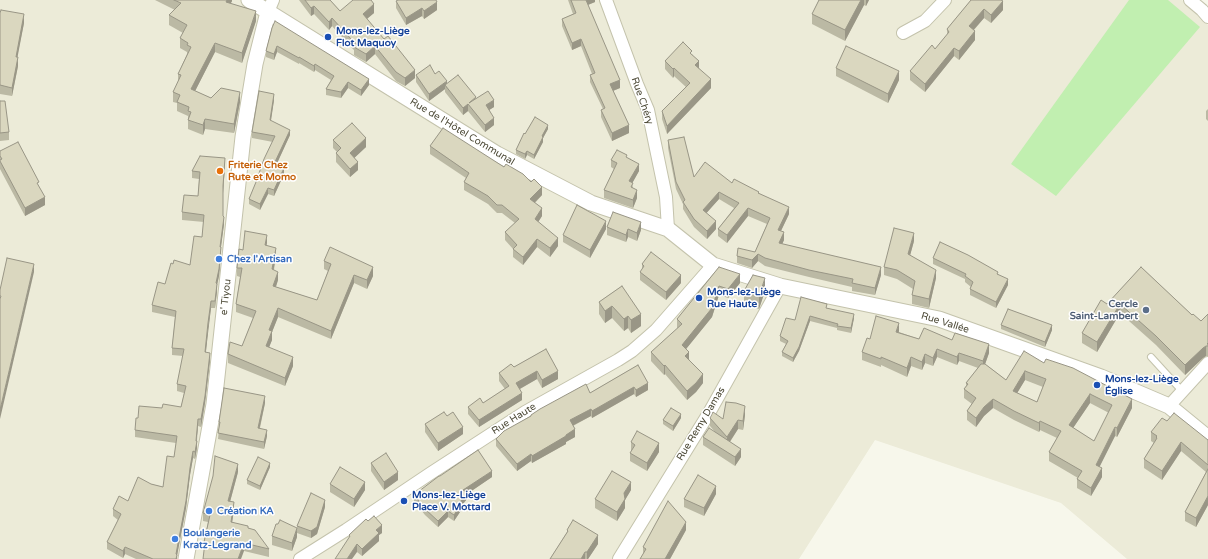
<!DOCTYPE html>
<meta charset="utf-8">
<style>
body{margin:0}
canvas{display:block;background:#f7f7eb}
</style>
<canvas width="1208" height="559"></canvas>
<script>
const context = document.querySelector('canvas').getContext('2d');
context.lineJoin = 'round';
function fill(path, color) { context.fillStyle = color; context.fill(path, 'evenodd'); }
const shape = rows => new Path2D(rows.map(r => 'M' + r).join(''));
function stroke(path, color, width, dash) { context.strokeStyle = color; context.lineWidth = width; context.lineCap = dash ? 'butt' : 'round'; context.setLineDash(dash || []); context.stroke(path); }
function write(font, color, halo, rows, align = 'center') {
  context.font = font + ' "Varela Round",sans-serif'; context.lineWidth = 3; context.setLineDash([]); context.textBaseline = 'middle'; context.strokeStyle = halo; context.fillStyle = color; for (const [text, x, y, turn = 0] of rows) {
    context.save(); context.translate(x, y); context.rotate((+turn || 0) * Math.PI / 180); context.textAlign = isNaN(turn) ? turn : align; if (halo) context.strokeText(text, 0, 0); context.fillText(text, 0, 0); context.restore();
  }
}
const residential = shape([
 [0,0,1182,0,1208,25,1208,559,1127,559,1061,503,875,440,799,559,0,559]
]);
const green = shape([
 [1129,0,1168,0,1200,27,1056,196,1011,164]
]);
const service = shape([
 [1151,357,1182,391]
]);
const minor = shape([
 [606,0,637,84,648,110,666,197,668,229],
 [1190,0,1202,10,1208,17],
 [268,12,273,0],
 [903,33,925,21,945,0],
 [1169,406,1208,363],
 [300,559,346,530,431,473,525,412,618,360,632,351,656,330,713,265],
 [619,559,709,413,780,286]
]);
const tertiary = shape([
 [249,0,497,154,591,203,668,229,713,265,780,286,939,319,1101,377,1169,406,1208,438],
 [186,559,214,404,243,137,255,64,268,12]
]);
const wall = shape([
 [155,0,232,0,232,1,231,3,256,21,242,63,215,52,195,91,211,98,240,102,234,133,205,129,203,135,188,129,188,116,177,111,177,103,173,102,173,92,178,83,178,74,187,54,187,52,180,48,180,38,183,33,169,25,169,15,175,10],
 [299,0,330,0,340,11,374,13,367,19,415,78,405,86,396,81,375,54,366,62,354,55,354,50,351,47,332,26,329,30,314,14,311,16],
 [568,0,595,0,595,2,588,5,620,88,613,91,629,133,612,141,601,117,601,110,603,109,590,82,590,75,592,74,581,46,572,50,562,26,562,19,573,14],
 [819,0,869,0,866,6,864,5,845,41,812,24,812,14],
 [971,0,1003,10,991,23,984,18,974,30,975,40,959,60,954,56,925,92,910,80,910,71,935,49,947,35,947,29],
 [396,1,437,10,424,19,422,16,406,25,396,8],
 [0,13,24,23,17,57,18,66,12,96,0,94],
 [272,28,369,85,361,96,348,88,341,98,326,95,326,89,331,80,315,70,314,72,299,63,299,64,277,52,274,60,266,57,266,51],
 [692,54,699,68,711,88,667,134,662,119,662,111,686,87,674,76,673,78,665,69,665,61],
 [836,68,899,80,888,103,836,76],
 [435,74,447,84,494,107,489,110,494,125,485,132,468,111,463,115,445,92,445,89,429,101,416,82,416,75],
 [274,100,271,121,290,135,276,165,284,174,274,196,268,194,260,210,249,204,249,199,273,142,252,138,252,132],
 [0,101,9,132,9,140,0,141],
 [1208,109,1208,121,1206,119,1206,111],
 [548,129,543,138,543,142,534,159,527,155,525,159,516,154,516,150,525,134],
 [333,140,366,147,354,158,358,170,350,177,336,162,336,153,337,152,333,148],
 [668,140,694,177,732,183,759,193,789,214,781,231,784,240,782,244,881,275,875,295,852,291,852,287,809,277,765,266,758,261,752,268,737,263,737,256,755,252,767,224,748,216,727,243,718,236,718,229,734,208,719,199,706,213,716,229,707,239,694,227,683,209,683,204,676,189,668,148],
 [430,146,542,195,535,203,542,216,538,222,558,246,550,257,537,247,523,265,513,257,513,249,505,240,505,232,515,223,502,213,497,213,488,204,464,190,464,182,466,178,430,154],
 [0,151,39,187,45,205,25,216,0,169],
 [627,158,639,171,632,183,633,188,637,198,633,208,604,198,604,190,614,169,611,167,611,160],
 [225,165,223,193,223,216,224,224,221,247,221,254,219,276,217,285,217,291,215,308,211,308,208,330,206,352,210,360,205,403,201,427,198,426,197,441,197,448,195,459,193,458,190,475,186,508,177,555,177,559,136,559,125,554,123,558,107,549,107,542,118,520,113,516,113,509,128,501,151,484,163,487,174,457,176,443,135,437,135,430,138,418,162,408,181,407,184,393,177,391,177,384,183,356,172,355,172,348,175,317,152,312,152,305,165,284,190,265,202,237,204,222,182,220,182,212,198,196,199,179,192,178,192,171],
 [607,227,641,230,637,241,628,237,626,242,607,235],
 [606,229,590,258,563,242,563,235],
 [914,241,910,255,936,278,929,308,912,304,912,295,913,289,897,279,884,275,884,267],
 [267,243,266,245,276,256,274,270,278,280,276,287,317,300,328,271,324,269,324,261,373,276,367,289,354,283,331,339,278,317,272,332,272,340,269,347,293,366,285,386,228,363,228,354,242,346,253,318,236,312,236,304,240,277,237,276,237,268,243,250],
 [933,258,998,274,1008,285,996,308,970,295,970,289,971,287,965,282,965,279,933,264],
 [642,264,681,283,666,300,640,280,640,272,642,270],
 [719,267,740,283,728,298,719,295,712,317,686,349,689,359,703,383,696,392,687,400,665,374,664,375,651,361,651,352,677,329,677,319],
 [1141,267,1192,315,1201,321,1208,314,1208,356,1206,356,1203,358,1185,375,1156,345,1120,313,1097,352,1082,343,1082,333],
 [622,286,641,326,631,333,628,328,624,331,612,318,605,323,599,314,599,302],
 [744,291,765,291,759,309,744,304],
 [827,308,854,318,851,333,837,330,837,328,810,321,799,351,793,362,782,356,782,352,786,344,780,341,780,336,795,320],
 [1001,325,1052,330,1045,347,1001,329],
 [899,331,899,332,919,339,952,340,989,353,985,364,1006,380,1044,363,1132,408,1117,437,1115,436,1099,467,1102,477,1091,496,1077,488,1077,479,1078,478,1049,461,1049,452,1057,438,1040,430,1039,432,1014,420,993,408,984,416,976,427,967,420,967,411,972,404,964,398,964,389,966,386,966,383,978,368,959,361,957,365,937,357,933,366,925,363,922,370,911,366,907,377,881,365,881,367,862,360,862,352,870,339],
 [1025,380,1043,387,1037,402,1017,393],
 [1090,403,1109,413,1094,441,1073,428],
 [546,349,558,379,542,388,537,379,520,389,522,400,479,427,468,414,468,407,483,403,505,389,499,381,499,373,514,367],
 [638,365,648,390,636,397,634,394,592,418,591,416,573,426,575,437,566,442,566,444,532,463,531,461,517,471,496,446,496,439,531,416,531,415,590,393],
 [265,403,260,428,267,436,264,449,218,439,219,429,219,422],
 [745,415,743,430,738,429,730,442,741,457,735,466,703,445,703,437,715,432,710,426,710,418,723,419],
 [447,416,463,434,438,451,425,432,425,424],
 [681,418,673,431,663,424,663,420],
 [1167,421,1208,440,1208,505,1196,527,1185,521,1185,512,1206,472,1181,451,1162,480,1144,468,1144,459,1154,443,1151,441,1151,432],
 [631,442,659,452,647,471,630,461,630,453,632,451,631,450],
 [371,463,398,480,384,490,371,471],
 [270,467,260,490,247,484,247,480],
 [238,472,230,502,234,510,232,522,248,528,269,549,269,557,244,551,204,550,204,542,208,522,203,521,203,513],
 [440,476,492,477,467,494,467,499,462,505,462,509,454,521,448,517,438,527,425,515,414,501,414,495],
 [330,484,365,490,354,507,330,492],
 [631,490,625,500,625,508,617,521,595,508,595,499],
 [716,494,704,516,684,507,684,499],
 [325,507,317,534,311,538,297,533,297,526],
 [567,530,598,544,588,559,550,559,567,532],
 [686,530,670,559,640,559,643,554,643,547],
 [382,533,379,535,379,541,362,556,357,552,349,538,349,535],
 [272,536,297,537,292,551,272,545]
]);
const shadedWall = shape([
 [227,0,232,0,232,1,226,11,226,2],
 [585,0,595,0,595,2,585,6],
 [861,0,864,0,864,5,845,41,845,30],
 [866,0,869,0,866,6],
 [1003,1,1003,10,991,23,991,15],
 [437,2,437,10,424,19,424,11],
 [374,4,374,13,363,22,363,14],
 [314,6,314,14,311,16,311,8],
 [422,8,422,16,406,25,406,18],
 [984,9,984,18,969,35,969,26],
 [256,11,256,21,242,63,242,53],
 [24,14,24,23,16,65,16,57],
 [332,18,332,26,329,30,329,22],
 [975,31,975,40,959,60,959,51],
 [581,39,581,46,572,50,572,43],
 [215,43,215,52,191,99,191,89],
 [277,46,277,52,274,60,274,54],
 [375,46,375,54,366,62,366,54],
 [954,48,954,56,925,92,925,84],
 [18,57,18,66,12,96,12,88],
 [699,61,699,69,695,65],
 [315,64,315,70,314,72,314,66],
 [674,68,674,76,673,78,673,69],
 [415,70,415,78,405,86,405,78],
 [899,71,899,80,888,103,888,94],
 [369,79,369,85,361,96,361,90],
 [711,79,711,88,667,134,667,126],
 [620,80,620,88,610,92,610,84],
 [447,81,447,88,445,85,445,89,429,101,429,94],
 [348,82,348,88,341,98,341,92],
 [240,92,240,102,234,133,234,124],
 [274,94,274,100,270,126,270,120],
 [494,100,494,107,486,112,486,105],
 [468,104,468,111,463,115,463,108],
 [494,118,494,125,485,132,485,125],
 [205,119,205,129,203,135,203,125],
 [548,125,548,129,543,138,543,142,534,159,534,155,542,136],
 [629,125,629,133,612,141,612,133],
 [290,130,290,135,274,170,274,164],
 [366,138,366,147,350,162,350,153],
 [527,151,527,155,525,159,525,154],
 [225,158,225,165,223,193,223,186],
 [358,162,358,170,350,177,350,169],
 [639,164,639,171,629,189,629,181],
 [284,168,284,174,274,196,274,190],
 [542,187,542,195,530,207,530,199],
 [268,188,268,194,260,210,260,204],
 [637,190,637,198,633,208,633,200],
 [719,192,719,199,703,217,703,210],
 [45,197,45,205,25,216,25,208],
 [789,207,789,214,778,237,778,230],
 [542,208,542,216,535,227,535,219],
 [748,208,748,216,727,243,727,235],
 [224,217,224,224,220,254,220,247],
 [606,221,606,229,590,258,590,250],
 [716,221,716,229,707,239,707,231],
 [641,222,641,230,637,241,637,233],
 [628,229,628,237,626,242,626,235],
 [784,232,784,240,779,251,779,243],
 [914,233,914,241,908,263,908,254],
 [267,235,267,243,265,254,265,245],
 [558,238,558,246,550,257,550,248],
 [537,239,537,247,523,265,523,257],
 [221,247,221,254,219,276,217,285,217,291,215,308,216,283],
 [276,248,276,256,272,278,272,269],
 [758,254,758,261,752,268,752,260],
 [34,264,34,272,0,419,0,410],
 [373,267,373,276,367,289,367,280],
 [881,267,881,275,875,295,875,288],
 [936,270,936,278,929,308,929,299],
 [278,272,278,280,273,295,273,286],
 [740,274,740,283,728,298,728,289],
 [354,275,354,283,331,339,331,331],
 [681,275,681,283,666,300,666,292],
 [765,278,765,291,759,309,759,296],
 [1008,279,1008,285,996,308,996,302],
 [719,286,719,295,712,317,682,354,682,345],
 [211,301,211,308,205,359,205,352],
 [1120,304,1120,313,1097,352,1097,342],
 [612,306,612,318,605,323,605,311],
 [278,308,278,317,272,332,272,340,266,355,266,346,269,330],
 [641,314,641,326,631,333,631,320],
 [854,314,854,318,851,333,851,328],
 [628,316,628,328,624,331,624,319],
 [810,316,810,321,799,351,793,362,793,358],
 [899,323,899,331,896,340,896,332],
 [1052,325,1052,330,1045,347,1045,342],
 [989,344,989,353,983,370,983,361],
 [1206,346,1206,356,1203,358,1185,375,1185,365,1203,348],
 [937,349,937,357,933,366,933,358],
 [689,352,689,361,685,356],
 [210,353,210,360,205,403,201,427,201,419],
 [959,353,959,361,957,365,957,357],
 [925,354,925,363,922,370,922,362],
 [293,357,293,366,285,386,285,378],
 [911,357,911,366,907,377,907,368],
 [665,365,665,374,664,375,664,366],
 [537,371,537,379,516,391,516,383],
 [558,371,558,379,542,388,542,380],
 [1025,371,1025,380,1013,400,1013,391],
 [703,374,703,383,696,392,687,400,687,391],
 [648,383,648,390,636,397,636,390],
 [634,387,634,394,592,418,592,411],
 [522,393,522,400,479,427,479,420],
 [1090,394,1090,403,1069,434,1069,425],
 [265,396,265,403,258,435,258,428],
 [993,399,993,408,984,416,976,427,976,418,984,407],
 [1132,399,1132,408,1117,437,1117,428],
 [745,406,745,415,743,430,743,421],
 [591,409,591,416,570,427,570,420],
 [681,414,681,418,673,431,673,426],
 [198,419,198,426,196,445,197,441,197,448,195,459,195,452],
 [738,420,738,429,727,446,727,437],
 [1040,421,1040,430,1039,432,1039,423],
 [463,427,463,434,438,451,438,443],
 [1115,427,1115,436,1096,474,1096,465],
 [575,429,575,437,566,442,566,444,532,463,532,456],
 [267,430,267,436,264,449,264,442],
 [1181,442,1181,451,1162,480,1162,471],
 [659,443,659,452,647,471,647,463],
 [741,449,741,457,735,466,735,457],
 [193,451,193,458,190,475,186,508,177,556,177,555,177,559,176,559,176,554,190,468],
 [531,454,531,461,517,471,517,464],
 [270,463,270,467,260,490,260,486],
 [238,464,238,472,228,509,228,501],
 [1102,468,1102,477,1091,496,1091,488],
 [492,471,492,477,467,494,467,499,462,505,462,509,454,521,454,515,460,502,463,490],
 [398,472,398,480,384,490,384,482],
 [365,482,365,490,354,507,354,499],
 [631,482,631,490,625,500,625,508,617,521,617,512,624,493],
 [716,486,716,494,704,516,704,508],
 [1208,496,1208,505,1196,527,1196,518],
 [325,500,325,507,317,534,311,538,311,531],
 [234,502,234,510,231,530,231,522],
 [448,511,448,517,438,527,438,521],
 [686,522,686,530,670,559,665,559],
 [382,525,382,533,379,535,379,541,362,556,362,549,376,530],
 [297,528,297,537,292,551,292,543],
 [598,535,598,544,588,559,587,559,587,552],
 [244,543,244,551,241,559,238,559],
 [357,544,357,552,352,559,347,559],
 [125,547,125,554,123,558,123,551],
 [585,552,585,559,581,559]
]);
const building = shape([
 [174,0,227,0,226,2,256,11,242,53,215,43,191,89,211,98,221,88,240,92,234,124,205,119,203,125,188,120,191,112,188,111,189,107,177,102,180,95,173,92,181,75,178,74,191,47,187,45,188,43,180,38,187,25,169,15,181,3,174,0],
 [305,0,330,0,340,11,353,0,371,0,374,4,363,14,384,39,388,36,415,70,405,78,396,72,375,46,366,54,354,47,357,44,351,39,332,18,329,22,314,6,311,8,305,0],
 [398,0,436,0,437,2,424,11,422,8,406,18,396,1,398,0],
 [571,0,586,0,620,80,610,84,629,125,612,133,601,110,605,108,590,75,595,73,581,39,572,43,562,19,576,13,571,0],
 [819,0,861,0,845,30,812,14,819,0],
 [971,0,1001,0,1003,1,991,15,984,9,969,26,975,31,959,51,954,48,925,84,910,71,932,45,935,49,949,32,947,29,971,0],
 [1,10,24,14,16,57,18,57,12,88,0,85,0,13,1,10],
 [275,21,369,79,361,90,348,82,341,92,326,89,334,76,315,64,314,66,299,57,299,58,277,46,274,54,266,51,272,28,275,21],
 [683,42,692,51,690,53,699,61,695,65,711,79,667,126,662,111,690,83,674,68,673,69,665,61,683,42],
 [846,46,899,71,888,94,836,68,846,46],
 [430,65,435,74,439,71,447,81,429,94,416,75,430,65],
 [458,75,476,97,469,103,488,91,494,100,486,105,494,118,485,125,468,104,463,108,445,85,458,75],
 [259,91,274,94,270,120,290,130,274,164,284,168,274,190,268,188,260,204,249,199,256,182,264,159,275,136,252,132,259,91],
 [0,101,5,101,9,132,0,133,0,101],
 [535,117,548,125,542,136,543,137,534,155,527,151,525,154,516,150,524,133,525,134,535,117],
 [352,123,366,138,350,153,358,162,350,169,336,153,341,148,333,140,352,123],
 [443,128,504,167,506,164,523,174,531,182,534,179,542,187,530,199,542,208,535,219,558,238,550,248,537,239,523,257,513,249,517,245,505,232,519,219,502,205,497,205,488,196,464,182,469,173,430,146,443,128],
 [684,137,694,177,705,162,732,183,734,179,759,192,758,193,789,207,778,230,784,232,779,243,881,267,875,288,852,283,853,279,809,270,765,258,758,254,752,260,737,256,738,248,755,252,770,218,748,208,727,235,718,229,739,203,719,192,703,210,716,221,707,231,694,219,683,202,685,200,676,182,668,140,684,137],
 [18,142,39,182,37,183,45,197,25,208,0,161,0,160,2,159,0,156,0,151,18,142],
 [617,150,627,155,626,157,639,164,629,181,633,183,631,187,637,190,633,200,604,190,617,163,611,160,617,150],
 [200,156,225,158,223,186,223,216,224,217,220,247,221,247,219,269,216,283,217,284,215,301,211,301,208,323,205,352,210,353,205,396,201,419,198,419,196,441,197,441,195,452,193,451,190,468,186,501,176,554,177,555,176,559,153,559,125,547,123,551,107,542,121,514,113,509,119,496,128,501,138,477,151,484,163,487,167,456,174,457,177,436,135,430,136,418,138,418,139,406,162,408,163,404,181,407,186,386,177,384,184,349,172,348,176,311,152,305,158,282,165,284,171,263,173,264,174,260,190,265,194,236,202,237,204,215,182,212,184,195,198,196,200,172,192,171,200,156],
 [577,205,606,221,590,250,563,235,577,205],
 [613,212,641,222,637,233,628,229,626,235,607,227,613,212],
 [894,228,914,233,908,254,936,270,929,299,912,295,915,281,897,270,884,267,894,228],
 [245,231,267,235,265,245,276,248,272,269,278,272,273,286,317,300,331,264,324,261,330,247,373,267,367,280,354,275,331,331,278,308,269,330,272,331,266,346,293,357,285,378,228,354,230,342,242,346,256,311,236,304,242,268,237,268,239,249,243,250,245,231],
 [940,242,968,255,998,272,997,274,1008,279,996,302,970,289,973,282,965,276,966,274,933,258,940,242],
 [651,252,681,275,666,292,640,272,644,266,642,264,651,252],
 [7,258,34,264,0,410,0,299,1,296,0,296,0,290,7,258],
 [719,267,740,274,728,289,719,286,712,308,682,345,689,352,685,356,703,374,696,383,687,391,665,365,664,366,651,352,682,324,677,319,719,267],
 [1141,267,1192,315,1193,314,1201,321,1208,314,1208,343,1207,344,1208,344,1208,346,1206,346,1203,348,1185,365,1156,336,1120,304,1097,342,1082,333,1101,300,1107,304,1141,267],
 [753,275,765,278,759,296,744,291,753,275],
 [622,286,641,314,631,320,628,316,624,319,612,306,605,311,599,302,622,286],
 [801,297,827,304,826,308,854,314,851,328,837,326,838,324,810,316,799,347,793,358,782,352,788,341,780,336,786,318,795,320,801,297],
 [1008,309,1052,325,1045,342,1001,325,1008,309],
 [876,316,899,323,896,332,919,339,924,328,952,340,955,333,989,344,983,361,959,353,957,357,937,349,933,358,925,354,922,362,911,357,907,368,881,357,881,359,862,352,867,338,870,339,876,316],
 [546,349,558,371,542,380,537,371,516,383,522,393,479,420,468,407,480,398,483,403,509,386,499,373,511,364,514,367,546,349],
 [1024,351,1044,363,1046,359,1073,368,1132,399,1117,428,1115,427,1096,465,1102,468,1091,488,1077,479,1082,471,1049,452,1061,431,1040,421,1039,423,1014,411,993,399,984,407,976,418,967,411,976,398,964,389,968,384,966,383,981,364,985,364,1006,380,1024,351],
 [1025,371,1046,379,1037,402,1013,391,1025,371],
 [1090,394,1112,405,1094,441,1069,425,1090,394],
 [638,365,648,383,636,390,634,387,592,411,591,409,570,420,575,429,566,435,566,436,532,456,531,454,517,464,496,439,504,431,531,416,531,415,540,409,586,384,590,393,638,365],
 [224,388,265,396,258,428,267,430,264,442,218,433,220,422,219,422,224,388],
 [726,402,736,403,745,406,743,421,738,420,727,437,710,418,713,412,723,419,726,402],
 [671,408,681,414,673,426,663,420,671,408],
 [444,412,447,416,453,412,463,427,438,443,425,424,444,412],
 [1174,413,1208,440,1208,465,1181,442,1162,471,1144,459,1157,438,1156,437,1157,436,1151,432,1162,418,1167,421,1174,413],
 [709,428,741,449,735,457,703,437,709,428],
 [637,431,659,443,647,463,630,453,635,445,631,442,637,431],
 [478,450,492,471,463,490,467,493,460,502,462,503,454,515,448,511,438,521,425,509,414,495,439,476,440,476,478,450],
 [386,453,398,472,384,482,371,463,386,453],
 [215,456,238,464,228,501,234,502,231,522,248,526,248,528,255,530,269,549,244,543,238,559,203,559,205,542,204,542,210,515,203,513,213,476,215,456],
 [258,457,270,463,260,486,247,480,258,457],
 [340,467,365,482,354,499,330,484,340,467],
 [1208,469,1208,496,1196,518,1185,512,1208,469],
 [612,471,631,482,624,493,625,499,617,512,595,499,612,471],
 [698,475,716,486,704,508,684,499,698,475],
 [311,493,325,500,317,527,311,531,297,526,311,493],
 [668,501,686,522,665,559,640,559,646,549,643,547,668,501],
 [374,516,382,525,376,530,379,533,362,549,357,544,347,559,335,559,350,536,349,535,366,519,368,521,374,516],
 [280,520,297,528,292,543,272,536,276,524,278,524,280,520],
 [573,520,598,535,587,552,585,552,581,559,550,559,568,531,567,530,573,520]
]);
const markers = [
 [328,37,4,"#1a4fb4"],
 [220,171,4,"#e8710a"],
 [219,259,4,"#3f7fe0"],
 [699,298,4,"#1a4fb4"],
 [1146,310,4,"#5c6f8a"],
 [1097,385,4,"#1a4fb4"],
 [404,501,4,"#1a4fb4"],
 [209,511,4,"#3f7fe0"],
 [175,539,4,"#3f7fe0"]
];
const transitNames = [
 ["Mons-lez-Liège",336,31],
 ["Flot Maquoy",336,43],
 ["Mons-lez-Liège",707,292],
 ["Rue Haute",707,304],
 ["Mons-lez-Liège",1105,379],
 ["Église",1105,391],
 ["Mons-lez-Liège",412,495],
 ["Place V. Mottard",412,507]
];
const streetNames = [
 ["Rue Chéry",642,101,71],
 ["Rue de l'Hôtel Communal",462,132,31],
 ["e' Tiyou",226,297,-84],
 ["Rue Vallée",945,323,17],
 ["Rue Haute",514,419,-32],
 ["Rue Remy Damas",701,424,-59]
];
const foodNames = [
 ["Friterie Chez",228,165],
 ["Rute et Momo",228,177]
];
const shopNames = [
 ["Chez l'Artisan",227,259],
 ["Création KA",217,511],
 ["Boulangerie",183,533],
 ["Kratz-Legrand",183,545]
];
const serviceNames = [
 ["Cercle",1138,304],
 ["Saint-Lambert",1138,316]
];
fill(residential, '#ecebd8');
fill(green, '#c1efb0');
stroke(service, '#c4c3ac', 8);
stroke(minor, '#c4c3ac', 14);
stroke(tertiary, '#c4c3ac', 17);
stroke(service, '#fff', 6);
stroke(minor, '#fff', 12);
stroke(tertiary, '#fff', 15);
fill(wall, '#bbb9a4');
fill(shadedWall, '#999686');
fill(building, '#dad7bf');
stroke(building, '#999686', 1);
for (const [x, y, r, color] of markers) { const dot = new Path2D(); dot.arc(x, y, r, 0, 2 * Math.PI); context.fillStyle = color; context.fill(dot); stroke(dot, '#fff', 1.5); }
write('bold 10px', '#164399', '#fff', transitNames, 'left');
write('10px', '#4d4a37', '#fff', streetNames);
write('bold 10px', '#c56008', '#fff', foodNames, 'left');
write('bold 10px', '#366cbe', '#fff', shopNames, 'left');
write('bold 10px', '#4e5e75', '#fff', serviceNames, 'right');
</script>
